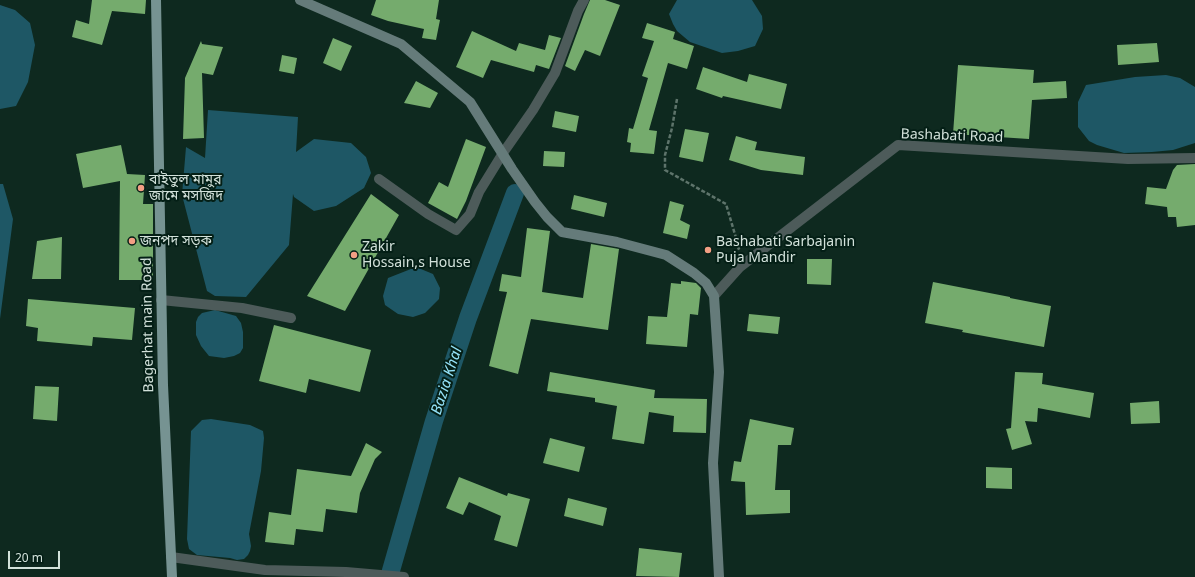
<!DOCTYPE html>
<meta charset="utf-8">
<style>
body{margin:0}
#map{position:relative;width:1195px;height:577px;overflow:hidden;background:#0e291f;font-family:"Noto Sans",sans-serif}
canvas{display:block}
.scale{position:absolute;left:8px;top:551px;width:52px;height:18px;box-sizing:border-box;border:2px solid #d2e1da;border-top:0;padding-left:5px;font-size:12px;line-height:14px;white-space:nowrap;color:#d2e1da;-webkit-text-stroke:3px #041f16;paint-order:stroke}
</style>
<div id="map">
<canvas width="1195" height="577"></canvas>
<div class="scale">20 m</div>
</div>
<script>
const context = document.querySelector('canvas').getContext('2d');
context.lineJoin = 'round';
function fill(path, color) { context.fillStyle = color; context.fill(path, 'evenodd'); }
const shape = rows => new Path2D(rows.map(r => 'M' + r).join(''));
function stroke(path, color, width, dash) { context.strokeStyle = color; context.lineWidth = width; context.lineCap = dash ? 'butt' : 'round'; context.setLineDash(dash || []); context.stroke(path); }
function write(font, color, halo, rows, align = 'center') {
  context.font = font + ' "Noto Sans","Noto Sans Bengali",sans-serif'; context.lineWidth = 4; context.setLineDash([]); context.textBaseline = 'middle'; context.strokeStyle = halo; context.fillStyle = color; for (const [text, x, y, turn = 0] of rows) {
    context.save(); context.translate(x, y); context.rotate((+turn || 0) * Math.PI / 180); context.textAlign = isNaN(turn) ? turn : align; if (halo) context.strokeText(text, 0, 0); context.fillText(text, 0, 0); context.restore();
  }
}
const water = shape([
 [677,0,752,0,762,16,763,29,755,46,738,51,722,53,690,42,677,31,673,24,669,14],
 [0,5,15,10,30,23,35,45,28,82,16,106,0,109],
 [1166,75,1180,78,1195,87,1195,143,1173,150,1152,152,1124,153,1097,145,1089,141,1078,127,1078,102,1086,85,1135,77],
 [208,110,298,117,296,152,314,139,351,143,366,157,371,173,364,188,336,206,314,211,294,197,293,194,289,245,246,297,215,296,207,291,182,195,186,147,205,158],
 [0,184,3,184,13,219,0,319],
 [416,267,433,274,440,288,439,299,425,313,413,317,398,314,385,305,383,296,388,278],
 [215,310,236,316,241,323,243,332,243,348,240,353,234,356,224,358,209,356,201,346,196,335,196,322,198,317,202,313],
 [211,419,250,425,263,431,264,438,261,471,249,534,251,546,250,551,248,555,244,559,237,560,230,558,197,555,189,549,187,539,191,431,202,420]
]);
const canal = shape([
 [390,574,434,421,468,318,515,193]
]);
const building = shape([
 [92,0,146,0,145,14,112,11,102,45,72,37,76,20,89,24],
 [376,0,439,0,436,19,440,20,436,40,422,38,424,29,388,21,371,15],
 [590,0,605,0,620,5,600,56,585,50,575,71,565,66,584,14],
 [647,23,675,32,673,39,694,46,687,69,668,63,649,130,657,131,654,154,630,152,631,143,627,142,629,128,633,129,648,78,642,76,654,41,642,38],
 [472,31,516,51,519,43,545,50,549,35,561,38,549,69,536,65,534,72,491,60,483,78,456,67],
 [333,38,352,46,341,71,323,63],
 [201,41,202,44,223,47,213,75,202,73,204,138,183,139,185,78],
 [1157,43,1159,62,1118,65,1117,45],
 [282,55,297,58,294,74,279,71],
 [958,65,1034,70,1033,83,1066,81,1067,98,1032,100,1029,139,953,134],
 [703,67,747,82,749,74,787,84,781,109,723,96,722,98,696,89],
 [416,81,438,93,430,108,404,103],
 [555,111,579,116,576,132,552,127],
 [685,129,709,133,703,162,679,157],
 [736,136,757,142,755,150,805,157,803,175,761,170,729,160],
 [466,139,486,147,466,201,457,219,428,203,439,182,448,187],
 [121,145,127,174,145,175,143,204,153,204,153,280,119,280,120,181,83,188,76,154],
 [544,151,565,152,564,167,543,166],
 [1195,164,1195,225,1177,227,1176,217,1168,217,1167,207,1145,204,1147,187,1166,189,1173,170,1177,165],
 [371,194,399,215,345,311,307,296],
 [574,195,607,203,604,217,571,209],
 [670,201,684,205,680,220,690,225,687,239,663,233],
 [527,228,550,231,542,292,583,298,591,244,619,249,608,330,531,319,518,374,489,366,507,292,499,291,502,274,521,277],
 [62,237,61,279,32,279,37,241],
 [807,259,832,259,831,285,807,284],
 [681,281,696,283,701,288,698,315,690,314,687,347,646,344,648,316,667,317,671,283,681,284],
 [933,282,1010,297,1010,298,1051,306,1044,347,962,332,963,330,925,323],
 [28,299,135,308,132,340,93,337,92,346,37,341,38,328,26,326],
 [749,314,780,317,778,334,747,331],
 [274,325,371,350,360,392,309,379,306,393,259,381],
 [550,372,655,390,654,398,707,399,706,433,673,432,674,416,649,412,644,444,612,439,617,406,595,402,595,398,547,391],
 [1015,372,1043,373,1042,384,1094,393,1090,418,1038,408,1037,422,1025,421,1032,444,1012,450,1006,429,1011,428],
 [35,386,59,387,57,421,33,419],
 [1159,401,1160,423,1131,424,1130,403],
 [750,419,794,428,791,445,778,445,775,490,790,490,790,513,746,515,745,482,731,481,734,461,741,462],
 [550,438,585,447,579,472,543,463],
 [366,443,382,452,375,459,360,493,357,513,326,509,323,532,296,529,294,545,265,542,269,512,291,515,297,469,351,476],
 [986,467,1012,468,1012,489,986,488],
 [459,477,507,496,508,493,530,499,517,547,494,540,501,516,469,502,463,515,446,508],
 [568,498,607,508,603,526,564,516],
 [639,548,682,553,679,577,636,576]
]);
const path = shape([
 [677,99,672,128,665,155,665,170,726,204,739,248,737,251]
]);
const street = shape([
 [379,179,428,214,456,230,470,214,479,192,503,153,533,110,555,73,578,11,584,0],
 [714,296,740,267,898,145,1128,159,1195,158],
 [161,300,242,308,291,318],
 [171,557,265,570,346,572,404,577]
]);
const secondary = shape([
 [300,0,401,44,470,102,512,169,535,202,547,217,562,232,617,242,666,255,694,273,706,283,714,296,719,372,713,463,719,577]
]);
const primary = shape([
 [156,0,163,385,172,577]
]);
const markers = [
 [141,188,4,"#f39f84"],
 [132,241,4,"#f39f84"],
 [708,250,4,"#f39f84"],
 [354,255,4,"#f39f84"]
];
const streetNames = [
 ["Bashabati Road",952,136,2],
 ["Bagerhat main Road",148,325,-91]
];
const poiNames = [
 ["বাইতুল মামুর",149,180],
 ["জামে মসজিদ",149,196],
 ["জনপদ সড়ক",140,241],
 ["Bashabati Sarbajanin",716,242],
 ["Puja Mandir",716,258],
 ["Zakir",362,247],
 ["Hossain,s House",362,263]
];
const waterNames = [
 ["Bazia Khal",447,381,-72]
];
fill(water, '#1e5765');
stroke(canal, '#1e5765', 18);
fill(building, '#75ab6d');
stroke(path, '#5e746b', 2.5, [4, 2]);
stroke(street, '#4d5b5a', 10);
stroke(secondary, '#657b7a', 10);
stroke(primary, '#769392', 10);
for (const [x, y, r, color] of markers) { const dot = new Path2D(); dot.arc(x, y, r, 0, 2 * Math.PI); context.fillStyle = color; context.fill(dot); stroke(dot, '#041f16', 1.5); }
write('14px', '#d2e1da', '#041f16', streetNames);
write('14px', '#d2e1da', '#041f16', poiNames, 'left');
write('italic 15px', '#95e2f8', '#041f16', waterNames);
</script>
